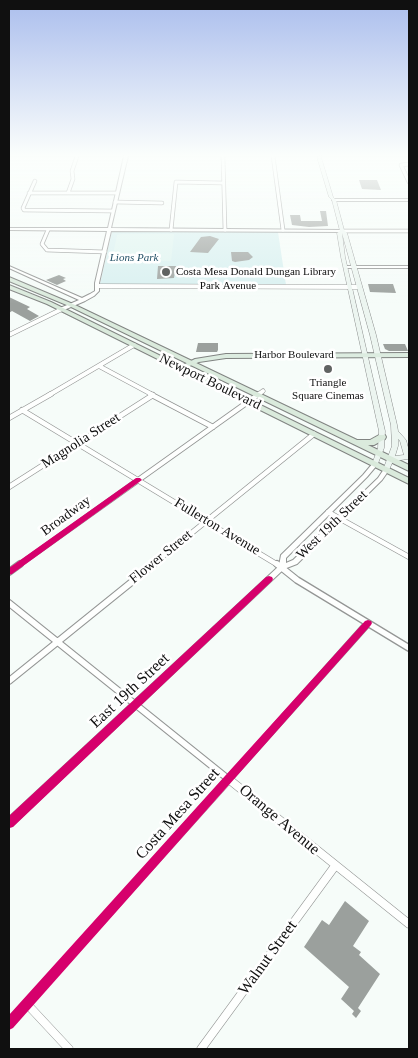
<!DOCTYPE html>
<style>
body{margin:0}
#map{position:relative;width:418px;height:1058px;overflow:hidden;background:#f6fcf9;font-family:Georgia,serif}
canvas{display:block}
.frame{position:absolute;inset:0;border:10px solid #101010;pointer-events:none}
</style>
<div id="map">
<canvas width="418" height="1058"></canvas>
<div class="frame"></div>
</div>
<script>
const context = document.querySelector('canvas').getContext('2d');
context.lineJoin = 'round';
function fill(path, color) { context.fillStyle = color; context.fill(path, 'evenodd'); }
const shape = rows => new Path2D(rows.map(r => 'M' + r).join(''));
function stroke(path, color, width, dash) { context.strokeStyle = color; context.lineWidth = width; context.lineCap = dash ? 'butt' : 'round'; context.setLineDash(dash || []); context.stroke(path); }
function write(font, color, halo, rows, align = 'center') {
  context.font = font + ' Georgia,serif'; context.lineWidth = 5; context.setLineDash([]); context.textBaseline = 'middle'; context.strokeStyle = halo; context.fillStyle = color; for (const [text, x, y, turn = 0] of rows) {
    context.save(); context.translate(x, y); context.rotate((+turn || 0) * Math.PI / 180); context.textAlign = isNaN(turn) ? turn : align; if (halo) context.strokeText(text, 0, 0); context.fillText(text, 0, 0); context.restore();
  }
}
const green = shape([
 [112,231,278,232,286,285,100,284]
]);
const pitch = shape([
 [121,234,174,234,171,261,112,260,117,235]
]);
const building = shape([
 [359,180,377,180,381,190,362,189],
 [320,211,326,211,328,226,309,227,292,225,290,215,300,215,301,221,322,221],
 [210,236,219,239,208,253,190,252,201,237],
 [231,252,248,252,253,257,249,260,235,262,232,261],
 [158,266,176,266,174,278,157,279],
 [59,275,66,278,63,279,66,281,57,285,46,280],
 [368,284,393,284,396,293,370,292],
 [9,297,30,307,27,309,39,316,30,321,12,311,9,313],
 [198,343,218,343,218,350,217,352,196,352],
 [383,344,405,344,408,351,389,351,385,349],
 [345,901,369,921,353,946,361,952,359,955,380,974,358,1008,361,1011,356,1018,352,1014,354,1011,341,999,349,987,304,947,322,920,329,925]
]);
const minorFar4 = shape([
 [223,156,225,230],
 [273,156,283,230],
 [409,164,401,165,409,182],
 [35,181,23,208,24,210,113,211],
 [29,193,117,193],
 [68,193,73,179,72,171,77,156],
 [115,202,162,203],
 [48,230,42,244,47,250,105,252],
 [171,230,176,182,223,183],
 [342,231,409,231]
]);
const minorFar3 = shape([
 [97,286,359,287],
 [9,335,62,309],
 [99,366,153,395],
 [49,395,134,345],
 [258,395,263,391]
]);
const minorFar2 = shape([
 [150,394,213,427],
 [22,410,278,565],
 [9,418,51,394],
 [9,487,153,395],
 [328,512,409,557],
 [19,565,259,394],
 [152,565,314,434]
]);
const minorFar1 = shape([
 [277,564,297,580,409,648],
 [9,572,20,564],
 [9,603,232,782],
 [9,681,154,564],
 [226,782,368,623]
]);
const minor = shape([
 [231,781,409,924],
 [27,1004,69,1049],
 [9,1024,227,781],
 [201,1049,335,866]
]);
const tertiary = shape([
 [124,156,128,156,111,228,342,230,344,231,342,232,111,231,99,283,99,291,94,296,85,301,64,310,60,310,60,308,79,300,9,268,9,266,82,298,90,294,95,291,95,283,107,231,9,230,9,228,108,228,124,156],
 [334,199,409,199,409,201,333,201,332,200,334,199],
 [344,266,409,266,409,268,344,268,344,266],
 [375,462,378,464,367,477,286,558,286,563,293,560,378,478,384,469,388,469,389,470,382,480,297,564,284,569,12,826,9,827,9,817,279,566,281,555,363,475,373,463,375,462]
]);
const secondary = shape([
 [319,156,323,156,321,157,333,197,336,200,344,230,347,233,376,335,397,425,398,431,406,440,409,451,408,459,393,461,389,470,386,472,383,470,392,446,391,425,370,335,342,233,345,257,385,431,384,448,377,466,373,466,372,464,378,448,379,431,341,257,337,233,340,231,332,200,329,197,317,157,319,156],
 [398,439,400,441,404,455,395,456,398,446,398,439]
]);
const primary = shape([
 [409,353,409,357,226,358,199,362,180,370,177,368,195,359,226,354,409,353]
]);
const trunk = shape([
 [9,277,73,304,357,440,370,440,379,435,385,435,386,437,385,439,374,445,368,445,409,465,409,471,69,306,9,281,9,277],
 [9,285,51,302,409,478,409,484,47,304,9,289,9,285]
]);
const cycleway = shape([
 [136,478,140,478,142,480,12,574,9,575,9,568,136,478],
 [269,576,272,577,273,579,272,581,13,827,9,828,9,816,266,577,269,576],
 [368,620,371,621,372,623,371,625,13,1028,9,1030,9,1015,365,621,368,620]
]);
const markers = [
 [166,272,5,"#606362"],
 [328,369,5,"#606362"]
];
const farParknames = [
 ["Lions Park",134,258]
];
const farPoinames = [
 ["Costa Mesa Donald Dungan Library",176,272],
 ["Triangle",328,383,"center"],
 ["Square Cinemas",328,396,"center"]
];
const farStreetnames = [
 ["Park Avenue",228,286],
 ["Harbor Boulevard",294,355]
];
const streetNames = [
 ["Newport Boulevard",210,382,26],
 ["Magnolia Street",81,441,-33],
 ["Broadway",66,516,-36],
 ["West 19th Street",332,525,-44],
 ["Fullerton Avenue",217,527,31],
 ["Flower Street",161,557,-39]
];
const nearStreetnames = [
 ["East 19th Street",130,691,-43],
 ["Costa Mesa Street",178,814,-48],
 ["Orange Avenue",279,820,40],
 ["Walnut Street",268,958,-54]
];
fill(green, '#d8f0f0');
fill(pitch, '#dff4f0');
fill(building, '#9ba09d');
stroke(minorFar4, '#949695', 4.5);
stroke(minorFar3, '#949695', 5);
stroke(minorFar2, '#949695', 6);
stroke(minorFar1, '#949695', 8);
stroke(minor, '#949695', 9);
stroke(tertiary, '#949695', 2);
stroke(secondary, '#8a8d8c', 1);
stroke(primary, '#818482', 2);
stroke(trunk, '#818482', 2);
stroke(minorFar4, '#fefffe', 3);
stroke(minorFar3, '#fefffe', 4);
stroke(minorFar2, '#fefffe', 4.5);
stroke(minorFar1, '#fefffe', 5.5);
stroke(minor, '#fefffe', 8);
fill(tertiary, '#fefffe');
fill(secondary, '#ecf5f0');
fill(primary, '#dcece0');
fill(trunk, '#daeadc');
fill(cycleway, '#d6006c');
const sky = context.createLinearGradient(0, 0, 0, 304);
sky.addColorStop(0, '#abbeed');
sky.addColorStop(0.51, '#fbfefc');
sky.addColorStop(1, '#fbfefc00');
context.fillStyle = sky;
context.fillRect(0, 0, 418, 304);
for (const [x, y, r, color] of markers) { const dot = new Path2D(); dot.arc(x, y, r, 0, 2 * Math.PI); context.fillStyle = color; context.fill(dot); stroke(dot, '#fff', 2); }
write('italic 11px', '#235066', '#fff', farParknames);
write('11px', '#101010', '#fff', farPoinames, 'left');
write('11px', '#101010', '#fff', farStreetnames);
write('14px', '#101010', '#fff', streetNames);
write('16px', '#101010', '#fff', nearStreetnames);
</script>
